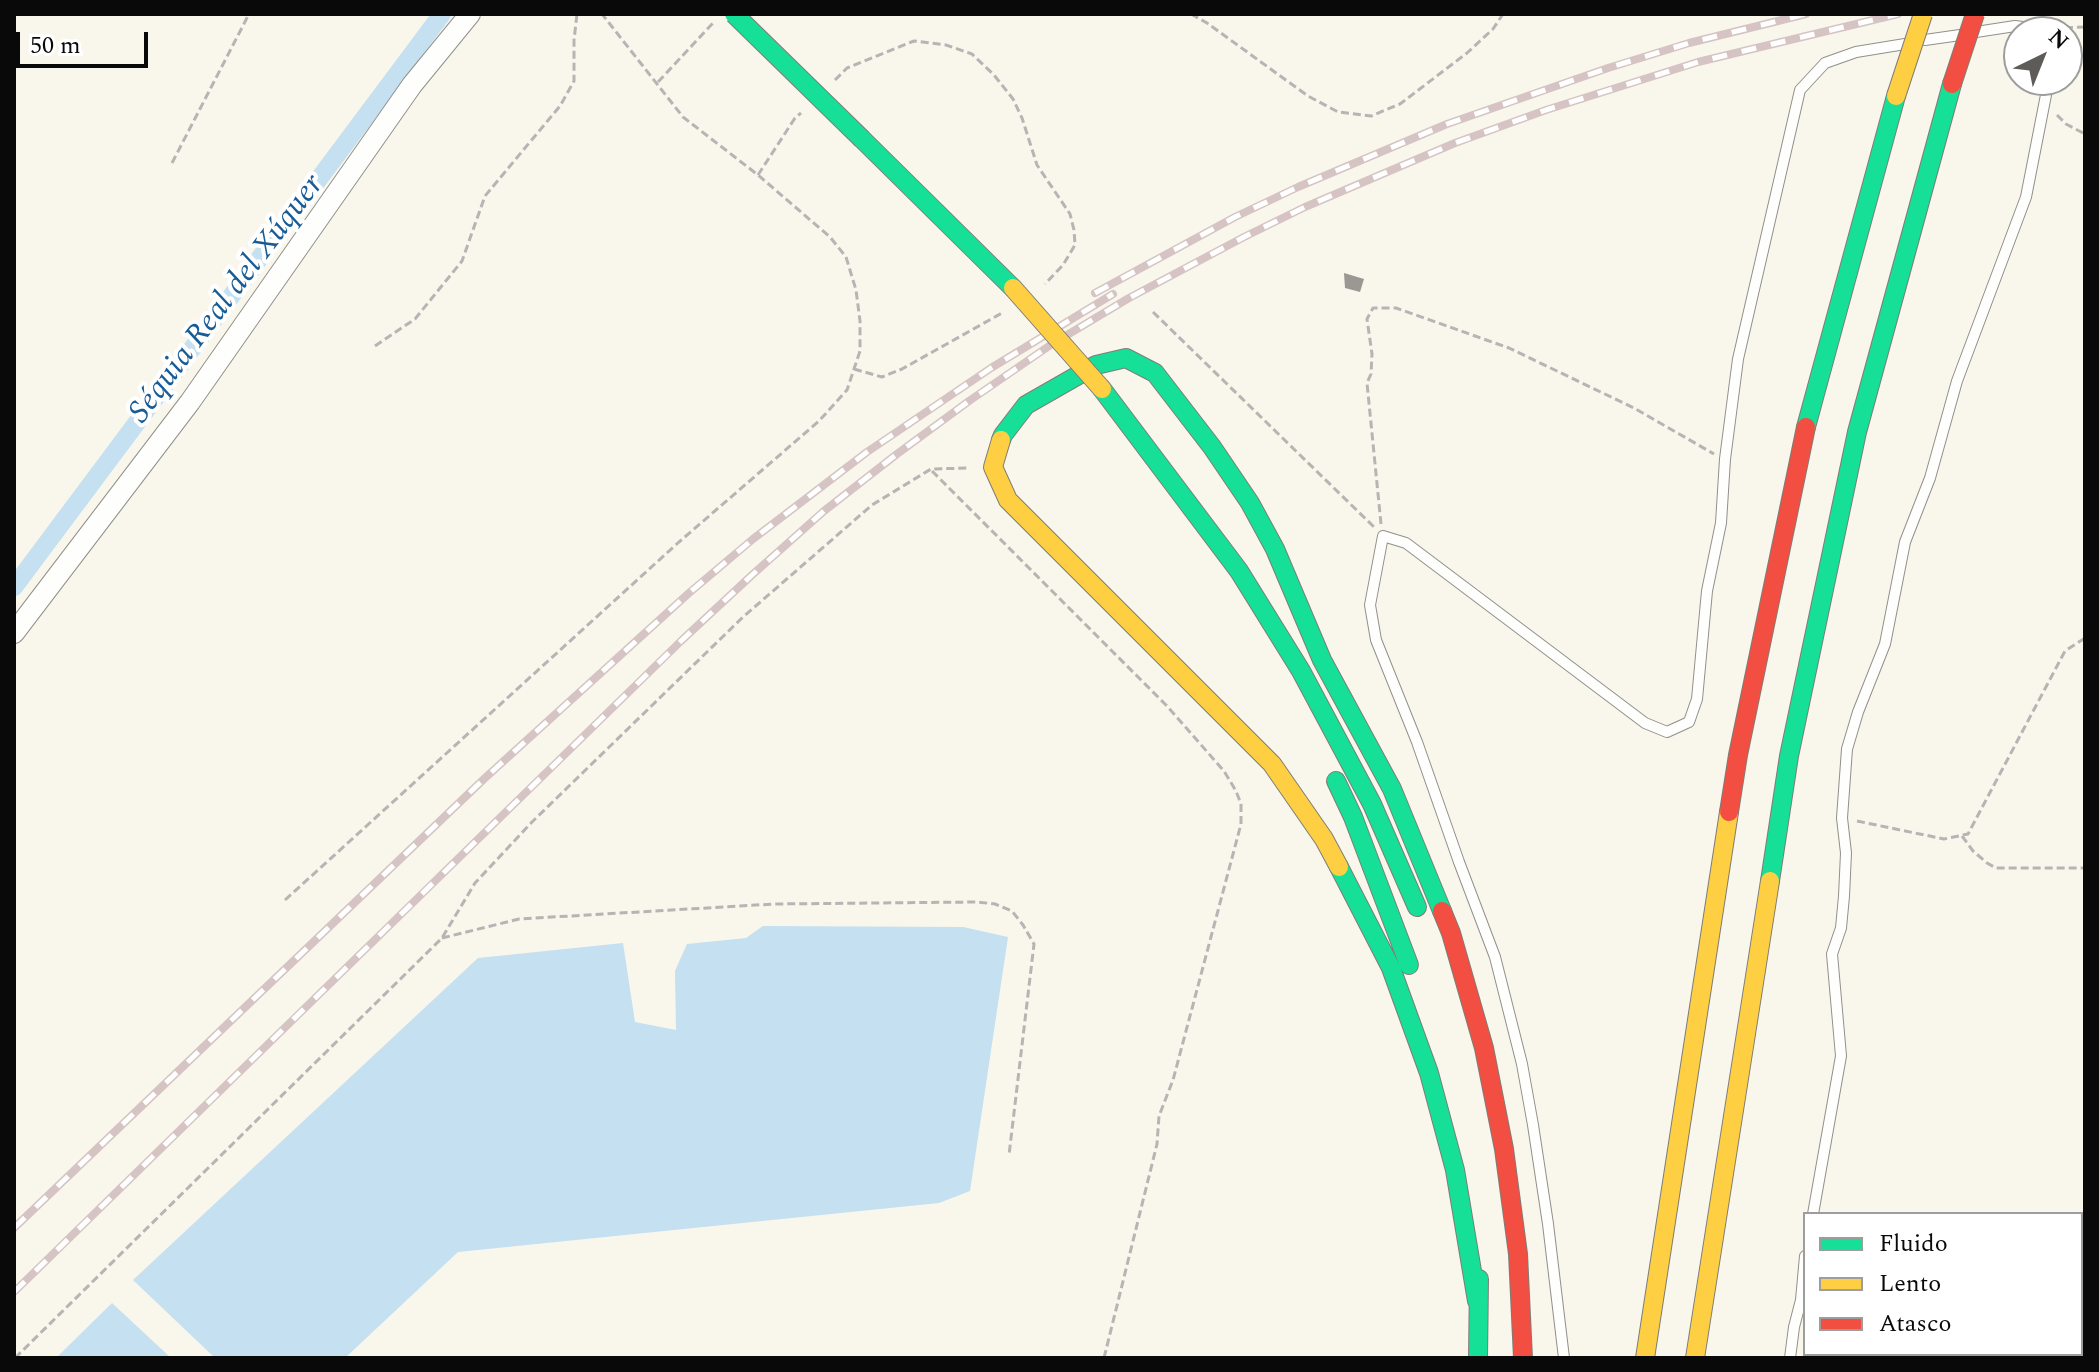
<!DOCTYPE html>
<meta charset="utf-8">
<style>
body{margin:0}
#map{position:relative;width:2099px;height:1372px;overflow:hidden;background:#f9f6ec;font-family:Spectral,serif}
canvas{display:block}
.frame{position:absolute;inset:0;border:16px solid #090909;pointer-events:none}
.legend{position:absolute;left:1803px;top:1212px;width:280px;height:144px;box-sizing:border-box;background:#fff;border:2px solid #9d9d9d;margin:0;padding:10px 14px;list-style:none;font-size:24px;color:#090909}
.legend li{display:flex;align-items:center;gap:16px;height:40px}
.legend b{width:40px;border:2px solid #9d9d9d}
.north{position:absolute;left:2003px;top:16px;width:80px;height:80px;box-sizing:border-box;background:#fff;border:2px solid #9d9d9d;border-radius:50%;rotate:43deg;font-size:22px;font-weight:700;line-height:32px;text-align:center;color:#090909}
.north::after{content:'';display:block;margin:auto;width:28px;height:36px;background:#5d5c58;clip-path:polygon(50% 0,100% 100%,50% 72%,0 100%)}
.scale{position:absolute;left:16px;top:32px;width:132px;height:36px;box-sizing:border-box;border:4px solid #090909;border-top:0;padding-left:10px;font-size:24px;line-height:28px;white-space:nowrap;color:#090909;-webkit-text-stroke:6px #fff;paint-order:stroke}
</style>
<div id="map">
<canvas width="2099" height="1372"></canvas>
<div class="frame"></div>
<ul class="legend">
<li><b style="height:10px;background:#16e098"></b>Fluido</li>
<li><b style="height:10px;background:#ffcf43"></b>Lento</li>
<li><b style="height:10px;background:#f24e42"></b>Atasco</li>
</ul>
<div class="north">N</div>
<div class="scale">50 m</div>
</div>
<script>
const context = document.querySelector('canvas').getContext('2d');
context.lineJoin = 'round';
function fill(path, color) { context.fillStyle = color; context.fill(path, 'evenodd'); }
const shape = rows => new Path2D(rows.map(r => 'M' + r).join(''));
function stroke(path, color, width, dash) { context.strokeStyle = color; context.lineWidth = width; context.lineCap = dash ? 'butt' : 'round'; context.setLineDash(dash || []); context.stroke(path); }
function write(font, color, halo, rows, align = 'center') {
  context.font = font + ' Spectral,serif'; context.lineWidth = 8; context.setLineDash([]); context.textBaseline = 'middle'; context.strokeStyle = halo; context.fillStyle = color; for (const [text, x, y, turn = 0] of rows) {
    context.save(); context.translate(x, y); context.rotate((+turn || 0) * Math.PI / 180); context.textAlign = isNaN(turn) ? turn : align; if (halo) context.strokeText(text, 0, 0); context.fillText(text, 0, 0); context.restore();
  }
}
const water = shape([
 [763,926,963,927,1008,937,970,1191,939,1203,458,1252,345,1358,215,1358,133,1280,478,958,623,943,635,1022,676,1030,675,971,687,944,746,938],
 [112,1303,171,1358,56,1358]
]);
const canal = shape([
 [14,587,442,14]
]);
const building = shape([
 [1344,273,1364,279,1360,292,1345,288]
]);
const path = shape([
 [1191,14,1207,23,1308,96,1338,112,1371,116,1400,104,1467,53,1493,29,1503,14],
 [2053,28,2085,27],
 [835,80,847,68,914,41,946,45,972,54,994,75,1013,99,1022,118,1037,165,1070,214,1074,230,1075,245,1063,265,1045,284],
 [658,82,713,23],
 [2057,115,2066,124,2085,134],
 [172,163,249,14],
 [758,175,795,118,801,113],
 [1153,312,1374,527],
 [375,346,415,319,462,261,485,196,560,106,574,81,574,40,577,14],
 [854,369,882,377,902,369,1002,313],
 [932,471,1166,705,1224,771,1236,791,1241,804,1241,824,1173,1080,1159,1116,1157,1144,1104,1358],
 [1381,524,1367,383,1371,374,1372,354,1367,319,1373,308,1396,308,1509,348,1634,408,1714,454],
 [1857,821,1944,839,1968,834,2065,651,2085,638],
 [1962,836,1973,851,1987,863,1996,868,2085,868],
 [285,900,679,542,819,421,847,390,860,351,860,321,856,290,846,257,830,237,758,175,683,117,602,14],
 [442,938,519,919,774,904,977,902,995,904,1012,911,1023,925,1034,944,1009,1155],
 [15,1358,442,938,475,883,532,822,743,617,872,505,931,469,970,468]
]);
const lane = shape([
 [1976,32,2015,26,2038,29,2039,32],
 [1925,40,1960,35],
 [1813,1214,1841,1056,1832,954,1841,928,1844,896,1846,853,1842,818,1847,749,1858,712,1885,644,1905,542,1930,478,1957,381,2026,197,2046,95,2047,80],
 [1564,1358,1548,1224,1533,1125,1522,1064,1495,957,1459,862,1417,742,1376,640,1370,605,1383,536,1406,543,1645,723,1667,732,1689,722,1697,699,1707,591,1721,523,1725,459,1738,359,1800,90,1825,63,1856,52,1905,44],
 [1790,1358,1794,1327,1801,1300,1805,1256]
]);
const street = shape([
 [14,633,190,402,412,85,470,14]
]);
const fast = shape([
 [862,139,1013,288],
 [1102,389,1239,571,1301,671,1372,804,1417,907],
 [1806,427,1896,96],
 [1001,440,1003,435,1026,405,1096,365,1126,358,1155,373,1212,447,1250,503,1275,549,1322,660,1392,789,1442,911],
 [1336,781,1353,817,1409,965],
 [1339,867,1391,968,1429,1073,1455,1170,1477,1301],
 [1770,881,1789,756,1857,432,1952,84],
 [1478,1358,1479,1279]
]);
const slow = shape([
 [1001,440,993,467,1008,500,1272,764,1324,839,1339,867],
 [1645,1358,1729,812],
 [1695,1358,1770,881]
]);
const jam = shape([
 [1729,812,1738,755,1806,427],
 [1442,911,1451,933,1484,1048,1504,1149,1518,1254,1523,1358]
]);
const rail = shape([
 [1095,293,1235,217,1298,187,1447,124,1608,68,1689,43,1806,14],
 [14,1228,485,778,689,593,753,539,867,452,991,368,1113,294],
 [14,1292,681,641,752,575,824,511,897,454,969,401,1052,344,1129,298,1244,237,1305,207,1455,143,1546,110,1698,62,1898,14]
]);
const fastBridge = shape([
 [734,14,862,139]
]);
const slowBridge = shape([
 [1896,96,1923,14],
 [1013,288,1102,389]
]);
const jamBridge = shape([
 [1952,84,1975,14]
]);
const waterNames = [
 ["Séquia Real del Xúquer",228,300,-53]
];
fill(water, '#c4e0f1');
stroke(canal, '#c4e0f1', 18);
fill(building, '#9b9893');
stroke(lane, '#91908b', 12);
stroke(street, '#91908b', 22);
stroke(fast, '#7e7d78', 20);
stroke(slow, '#7e7d78', 20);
stroke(jam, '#7e7d78', 20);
stroke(path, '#b6b5b4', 3, [8, 4]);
stroke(lane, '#fefefc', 10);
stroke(street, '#fefefc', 20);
stroke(fast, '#16e098', 18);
stroke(slow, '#ffcf43', 18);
stroke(jam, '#f24e42', 18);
stroke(rail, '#d5c4c3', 8);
stroke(rail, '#fff', 5, [15]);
stroke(fastBridge, '#7e7d78', 20, []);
stroke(slowBridge, '#7e7d78', 20, []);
stroke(jamBridge, '#7e7d78', 20, []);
stroke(fastBridge, '#16e098', 18);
stroke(slowBridge, '#ffcf43', 18);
stroke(jamBridge, '#f24e42', 18);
write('italic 32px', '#195c95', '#fff', waterNames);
</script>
